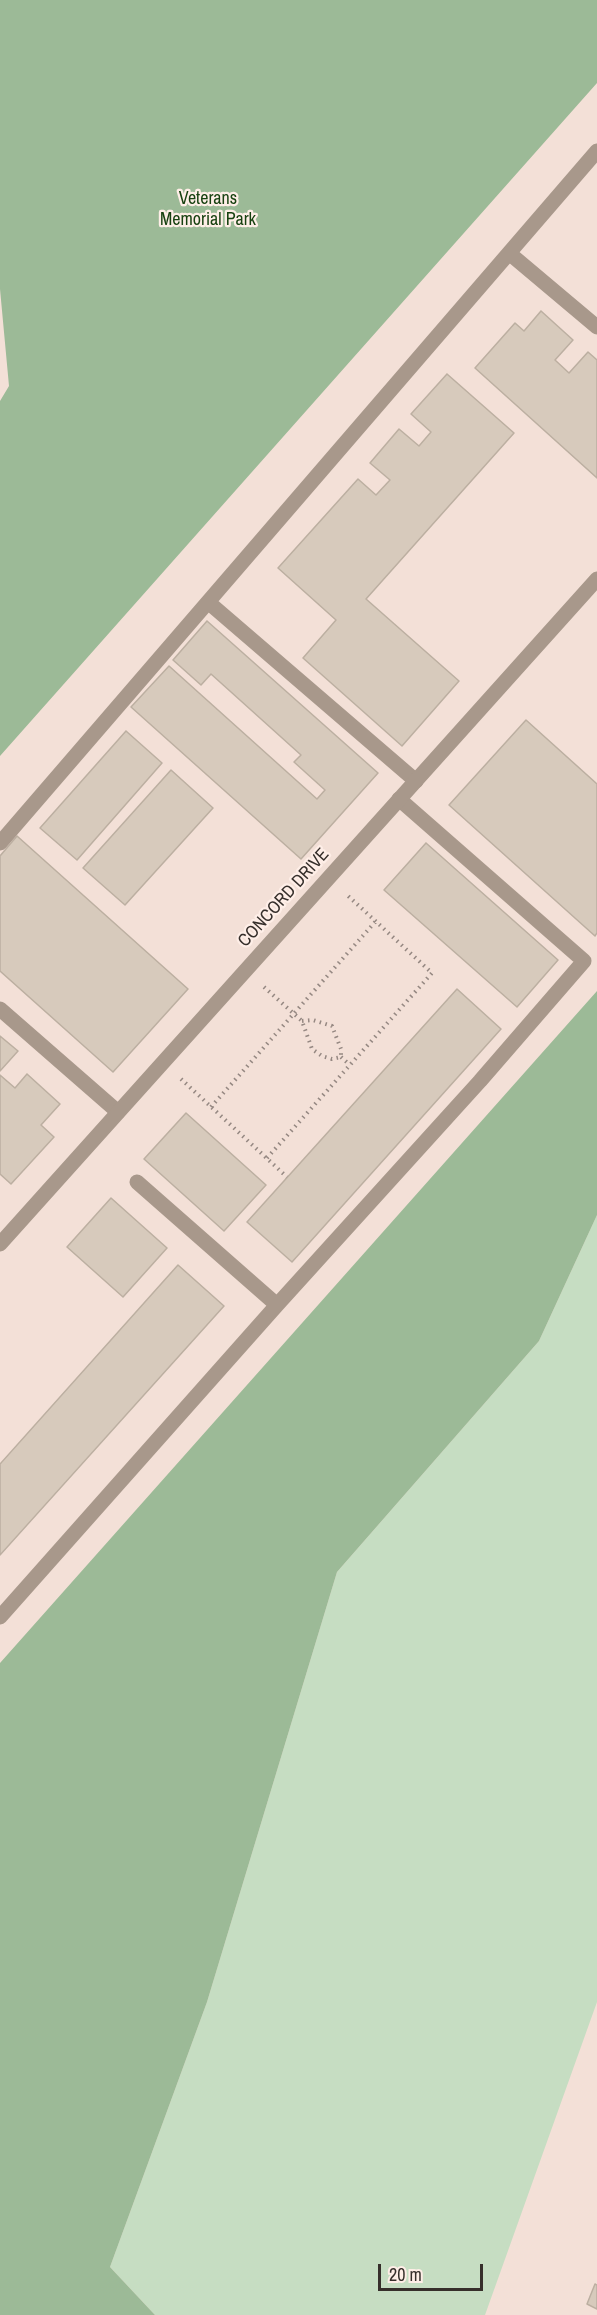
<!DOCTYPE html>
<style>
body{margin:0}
#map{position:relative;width:597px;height:2315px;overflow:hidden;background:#f3e0d7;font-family:"Archivo Narrow",sans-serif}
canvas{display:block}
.scale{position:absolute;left:378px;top:2264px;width:105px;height:27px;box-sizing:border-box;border:3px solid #362f2b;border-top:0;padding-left:8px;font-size:18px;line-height:21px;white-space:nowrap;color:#362f2b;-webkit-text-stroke:4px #feeee7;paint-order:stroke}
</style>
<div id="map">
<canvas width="597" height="2315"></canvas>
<div class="scale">20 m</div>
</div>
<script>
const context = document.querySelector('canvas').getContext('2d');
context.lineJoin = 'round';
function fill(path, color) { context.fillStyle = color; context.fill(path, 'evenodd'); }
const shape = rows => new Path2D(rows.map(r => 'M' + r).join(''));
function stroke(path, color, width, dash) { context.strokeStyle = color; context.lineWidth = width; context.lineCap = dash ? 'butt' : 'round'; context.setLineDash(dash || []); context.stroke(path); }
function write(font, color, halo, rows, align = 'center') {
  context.font = font + ' "Archivo Narrow",sans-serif'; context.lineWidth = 4.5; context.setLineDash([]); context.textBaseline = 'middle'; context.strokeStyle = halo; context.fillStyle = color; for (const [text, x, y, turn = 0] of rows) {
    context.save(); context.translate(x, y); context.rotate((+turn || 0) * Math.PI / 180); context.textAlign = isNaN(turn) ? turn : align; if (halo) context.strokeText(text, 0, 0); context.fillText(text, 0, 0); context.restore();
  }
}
const green = shape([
 [597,1215,597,2002,485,2315,155,2315,110,2267,207,2002,337,1572,539,1341]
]);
const forest = shape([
 [0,0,597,0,597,83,0,756,0,401,9,386,0,289],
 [597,991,597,1215,539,1341,337,1572,207,2002,110,2267,155,2315,0,2315,0,1663]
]);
const building = shape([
 [541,311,573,340,555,360,569,373,588,352,597,360,597,478,475,368,515,323,524,331,541,311],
 [447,374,514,433,366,599,459,681,402,746,303,658,336,620,278,568,358,479,376,495,390,480,370,463,399,429,419,446,431,432,411,414,447,374],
 [207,621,378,773,301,859,131,707,169,666,317,799,325,790,294,762,301,755,211,674,201,685,173,660,207,621],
 [526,720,597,784,597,933,595,936,449,805,526,720],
 [126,731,162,763,77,860,40,828,126,731],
 [171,770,213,808,125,905,83,868,171,770],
 [17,836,188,989,113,1072,0,971,0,856,17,836],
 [426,843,558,960,517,1007,384,890,426,843],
 [457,989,501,1029,292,1262,247,1222,457,989],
 [0,1036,18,1051,0,1071,0,1036],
 [27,1074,60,1104,41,1125,54,1137,11,1184,0,1174,0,1075,15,1088,27,1074],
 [186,1113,266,1185,224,1231,144,1159,186,1113],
 [111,1198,167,1248,123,1297,67,1247,111,1198],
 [178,1265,224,1306,0,1555,0,1464,178,1265],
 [595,2284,597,2285,597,2309,587,2304,595,2284]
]);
const path = shape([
 [264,987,302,1021,312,1049,322,1056,332,1059,341,1057],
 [302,1021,313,1020,332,1026,341,1049,341,1057],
 [341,1057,350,1065],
 [181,1079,287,1177],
 [211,1107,376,921],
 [267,1158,432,973,346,894]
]);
const lane = shape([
 [509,253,597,327],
 [208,602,416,781],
 [0,843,597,151],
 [0,1009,118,1112],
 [137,1182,277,1305],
 [0,1617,277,1305,480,1081,584,961,399,799]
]);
const street = shape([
 [0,1244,597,579]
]);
const parkNames = [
 ["Veterans",208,199],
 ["Memorial Park",208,220]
];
const streetNames = [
 ["CONCORD DRIVE",284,898,-48]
];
fill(green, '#c6ddc2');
fill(forest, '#9cba97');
fill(building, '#d7cabc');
stroke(building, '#bcafa1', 1.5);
stroke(path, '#958882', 4, [1.5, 4.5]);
stroke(lane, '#a8988b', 15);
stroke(street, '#a8988b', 15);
write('18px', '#174110', '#feeee7', parkNames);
write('18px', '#362f2b', '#feeee7', streetNames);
</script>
